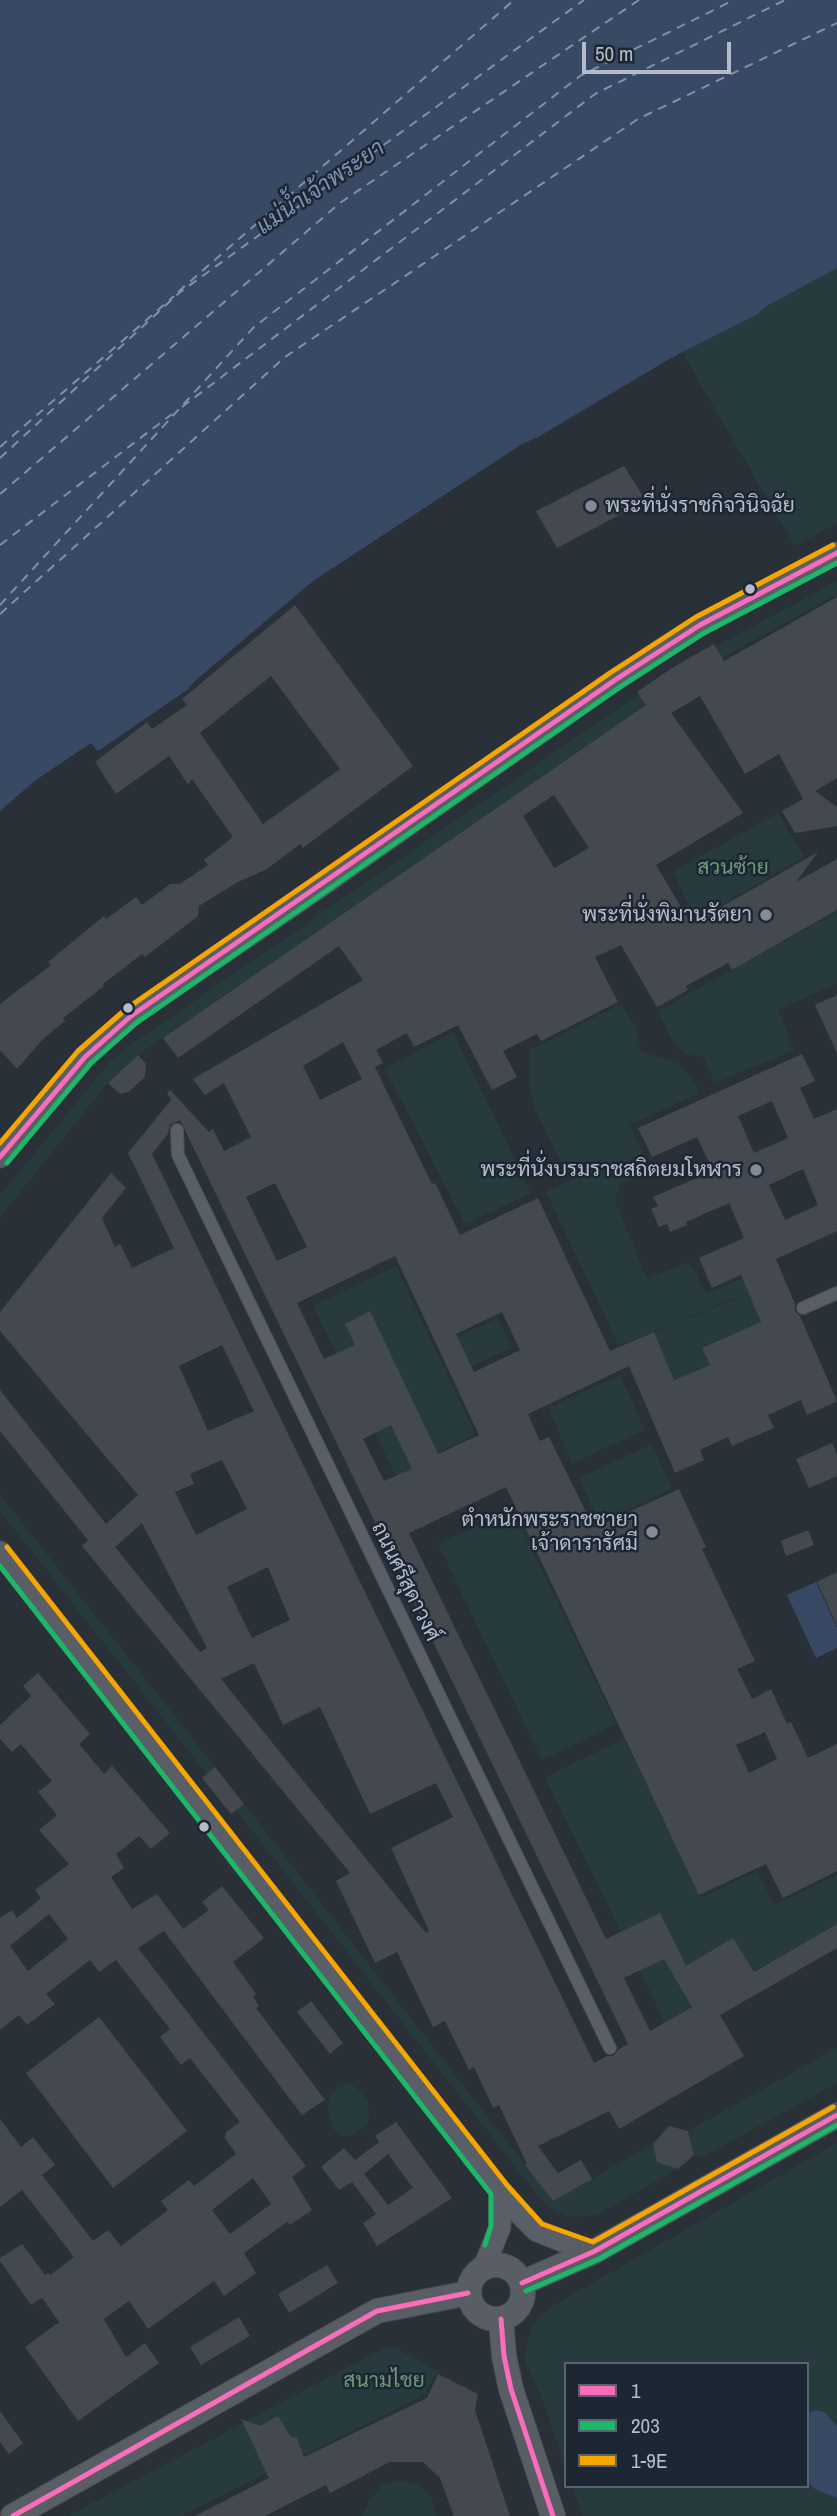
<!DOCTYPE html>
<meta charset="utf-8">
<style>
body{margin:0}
#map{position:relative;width:837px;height:2516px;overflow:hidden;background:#2a3038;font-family:"Archivo Narrow",sans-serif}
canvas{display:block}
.legend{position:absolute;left:564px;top:2362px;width:245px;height:126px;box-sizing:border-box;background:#1d2633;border:2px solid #59626f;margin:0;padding:9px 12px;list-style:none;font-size:21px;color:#b4bcc9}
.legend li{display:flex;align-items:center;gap:14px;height:35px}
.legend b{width:35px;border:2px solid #59626f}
.scale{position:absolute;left:582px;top:42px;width:149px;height:32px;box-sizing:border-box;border:4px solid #b4bcc9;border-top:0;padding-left:9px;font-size:21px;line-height:24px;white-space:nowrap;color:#b4bcc9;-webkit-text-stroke:5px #1d2633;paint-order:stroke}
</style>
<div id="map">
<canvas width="837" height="2516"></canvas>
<ul class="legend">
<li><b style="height:9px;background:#fb6dba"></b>1</li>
<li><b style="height:9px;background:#1ab867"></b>203</li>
<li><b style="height:9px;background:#f7a600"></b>1-9E</li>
</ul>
<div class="scale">50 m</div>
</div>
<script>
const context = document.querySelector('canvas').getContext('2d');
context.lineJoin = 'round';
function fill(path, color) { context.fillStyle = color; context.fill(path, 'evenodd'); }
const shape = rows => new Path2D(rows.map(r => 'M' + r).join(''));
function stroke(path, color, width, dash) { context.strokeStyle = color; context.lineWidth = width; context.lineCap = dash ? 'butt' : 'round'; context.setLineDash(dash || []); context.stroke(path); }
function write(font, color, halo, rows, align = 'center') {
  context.font = font + ' "Archivo Narrow",Sarabun,sans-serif'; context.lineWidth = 5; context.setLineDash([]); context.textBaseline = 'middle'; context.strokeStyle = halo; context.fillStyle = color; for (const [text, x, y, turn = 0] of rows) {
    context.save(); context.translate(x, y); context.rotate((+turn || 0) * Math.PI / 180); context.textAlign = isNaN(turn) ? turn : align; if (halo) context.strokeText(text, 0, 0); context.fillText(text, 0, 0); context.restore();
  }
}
const green = shape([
 [837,268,837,523,795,546,682,352],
 [837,581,837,594,722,658,715,647],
 [639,694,646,705,138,1055,108,1083,0,1217,0,1195,109,1063,132,1044],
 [778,813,804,857,696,919,673,872],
 [837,912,837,983,778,1010,794,1050,715,1083,703,1056,688,1055,675,1045,658,1011],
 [621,1004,636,1028,641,1051,679,1064,695,1084,699,1093,630,1125,643,1153,629,1159,636,1176,621,1183,615,1200,647,1279,689,1262,707,1294,775,1263,782,1278,619,1346,546,1192,570,1180,536,1111,530,1090,530,1050],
 [453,1032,531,1193,465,1224,385,1069],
 [396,1266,475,1434,415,1464,433,1522,422,1529,313,1306],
 [749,1293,761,1322,702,1348,710,1365,674,1380,654,1332],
 [498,1318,511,1348,467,1368,453,1339],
 [620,1375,645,1430,572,1463,548,1408],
 [652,1444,672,1489,599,1522,579,1478],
 [0,1495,215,1767,207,1774,0,1511],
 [513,1509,616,1724,542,1760,438,1544],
 [624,1739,701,1898,757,1871,774,1905,837,1875,837,1924,665,2022,545,1777],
 [244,1804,553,2201,653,2144,657,2162,678,2169,596,2215,568,2217,546,2206,236,1810],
 [837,2048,837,2083,703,2157,694,2155,688,2131],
 [350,2084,357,2088,368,2102,369,2119,363,2128,353,2135,342,2136,334,2130,329,2116,328,2102,331,2094,337,2088],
 [837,2143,837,2516,583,2516,572,2486,807,2486,807,2364,566,2364,566,2467,542,2399,524,2357,533,2323,552,2306],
 [386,2347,398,2349,438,2371,424,2395,180,2516,68,2516],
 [401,2481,419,2486,432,2498,437,2516,362,2516,369,2501,383,2484]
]);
const water = shape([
 [0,0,837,0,837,268,765,307,758,314,671,358,538,437,522,444,313,581,196,680,187,690,98,751,91,743,36,780,0,811],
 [816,1582,837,1628,837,1648,816,1658,787,1595],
 [816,2410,824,2412,837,2426,837,2498,815,2489,807,2481,807,2413]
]);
const ferry = shape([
 [178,292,514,0],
 [182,407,595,94,785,0],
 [0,447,174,296],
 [0,458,179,293,584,0],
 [0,494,340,203,639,0],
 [0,545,172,414],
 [0,605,254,327,580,76,734,0],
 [0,614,285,357,638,119,837,23]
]);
const building = shape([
 [624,466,646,501,557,548,536,511],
 [837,597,837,778,815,791,837,807,837,826,795,833,782,811,803,799,779,754,745,774,700,696,671,713,743,813,656,865,691,924,818,852,796,882,837,859,837,910,732,970,728,963,686,986,688,990,657,1007,621,945,595,957,618,1002,541,1041,537,1034,503,1051,517,1077,492,1090,458,1025,414,1047,407,1033,376,1050,383,1063,375,1067,432,1184,435,1183,460,1235,538,1198,610,1351,654,1332,674,1380,710,1365,702,1348,761,1322,741,1275,712,1288,699,1258,744,1238,729,1203,686,1222,687,1225,670,1232,667,1224,659,1227,651,1209,658,1206,653,1197,713,1171,697,1137,652,1157,638,1128,802,1054,815,1081,800,1088,814,1119,837,1109,837,1231,776,1259,795,1304,795,1311,800,1316,837,1401,807,1415,801,1400,768,1415,774,1428,732,1446,728,1437,700,1450,704,1460,675,1473,629,1366,528,1414,540,1441,549,1437,594,1528,679,1489,706,1547,702,1549,755,1661,737,1669,752,1699,771,1689,787,1724,791,1722,808,1758,837,1744,837,1871,783,1898,766,1864,699,1895,506,1487,409,1533,606,1939,660,1913,686,1966,733,1938,754,1972,837,1924,837,1948,720,2015,744,2056,619,2129,609,2111,538,2146,558,2173,581,2160,592,2179,553,2201,525,2165,527,2164,499,2105,493,2108,474,2067,469,2070,445,2021,433,2027,397,1952,375,1963,336,1881,350,1873,82,1546,88,1540,0,1431,0,1390,106,1524,138,1495,0,1331,0,1312,111,1173,126,1188,102,1218,115,1247,120,1244,132,1268,174,1248,128,1153,171,1100,167,1093,170,1090,209,1132,213,1129,224,1151,251,1137,224,1083,205,1095,193,1079,363,980,339,946,178,1058,163,1038,646,705,637,692,672,668,714,644,724,661],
 [554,795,589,848,554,868,523,816],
 [343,1042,362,1079,320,1100,303,1066],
 [772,1101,788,1138,754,1153,738,1116],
 [180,1120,628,2044,619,2049,613,2056,607,2056,594,2063,152,1154,168,1134,170,1125],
 [803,1169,818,1205,785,1220,769,1185],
 [275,1183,307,1247,277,1261,246,1197],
 [395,1256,479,1435,438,1454,370,1311,345,1324,355,1345,324,1359,297,1303],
 [502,1312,520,1350,474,1372,456,1334],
 [222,1345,254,1411,208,1431,179,1366],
 [391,1425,412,1469,384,1481,363,1439],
 [222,1460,247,1509,196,1535,175,1492,194,1484,190,1474],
 [142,1523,207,1648,200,1652,115,1547],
 [268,1567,290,1620,252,1638,227,1587],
 [254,1663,283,1725,320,1707,370,1814,436,1783,453,1817,391,1848,429,1931,426,1933,221,1679],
 [765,1732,777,1759,749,1773,736,1745],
 [664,1959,692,2007,650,2031,624,1978],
 [295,605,413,766,303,848,300,844,267,869,238,882,199,906,198,916,145,957,142,954,103,984,104,986,63,1018,65,1021,44,1038,17,1069,0,1050,0,1004,51,965,48,962,104,916,106,919,136,897,142,905,170,884,180,884,208,865,204,860,233,837,192,779,188,784,169,756,116,794,95,762,147,722,152,729,187,705,182,699],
 [271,676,340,769,263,824,200,733],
 [837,995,837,1053,815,1005],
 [138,1055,146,1064,145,1077,130,1091,120,1094,108,1083],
 [832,1443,837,1454,837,1476,809,1488,796,1459],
 [808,1530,814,1545,786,1556,781,1541],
 [837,1572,837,1626,817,1582],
 [38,1673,90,1734,79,1744,104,1774,112,1766,170,1833,151,1849,139,1836,116,1854,124,1868,111,1877,132,1909,157,1894,183,1929,209,1910,202,1902,222,1886,264,1938,233,1962,256,1994,253,1997,259,2006,256,2008,325,2100,302,2115,164,1931,138,1948,306,2166,292,2177,312,2210,290,2225,287,2222,244,2253,256,2273,224,2296,214,2281,148,2329,129,2301,104,2319,126,2357,145,2343,159,2363,78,2421,25,2347,59,2322,42,2298,31,2305,0,2261,0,2258,22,2244,45,2275,48,2273,50,2275,74,2257,22,2190,0,2207,0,2119,21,2147,33,2137,55,2165,42,2175,93,2241,108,2230,121,2246,168,2210,161,2201,189,2180,194,2186,236,2154,225,2138,226,2132,240,2122,190,2058,181,2065,160,2037,170,2029,116,1960,99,1972,90,1960,46,1994,55,2004,27,2025,19,2015,0,2030,0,1918,12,1910,17,1918,41,1898,35,1890,69,1864,39,1830,57,1815,38,1792,52,1781,21,1744,12,1752,0,1739,0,1725,31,1696,23,1686],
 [49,1914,68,1939,28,1971,10,1946],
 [253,2178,271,2204,230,2234,212,2210],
 [215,1767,244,1804,231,1814,202,1778],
 [311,2001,343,2043,330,2054,297,2012],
 [99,2017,187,2131,113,2188,26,2073],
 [396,2122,452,2198,377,2246,363,2223,376,2214,352,2182,339,2190,321,2167,344,2148,355,2160,379,2142,375,2136],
 [388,2154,413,2188,388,2205,364,2174],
 [669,2126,688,2131,694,2155,678,2169,657,2162,653,2144],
 [327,2265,338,2283,289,2313,278,2294],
 [239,2317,250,2336,201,2365,190,2347],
 [438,2374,478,2394,475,2410,510,2516,454,2516,440,2478,423,2462,390,2462,330,2493,326,2485,265,2516,195,2516,269,2478,241,2419,260,2426,278,2416,291,2437,297,2438,304,2457,427,2398],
 [0,2411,23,2443,9,2454,0,2442]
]);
const pedestrian = shape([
 [177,1130,178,1155,610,2048],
 [803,1308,837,1293]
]);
const tertiary = shape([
 [0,1157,85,1057,131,1016,321,886,615,680,700,625,837,553],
 [0,1552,511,2205,537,2231,585,2250,595,2251],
 [484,2267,500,2227,500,2191]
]);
const secondary = shape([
 '469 2292a27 27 0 1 1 54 0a27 27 0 1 1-54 0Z',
 [522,2283,595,2251,837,2115],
 [501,2319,504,2356,511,2389,553,2516],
 [13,2516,377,2311,468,2293]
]);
const bus1 = shape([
 [0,1157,85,1057,131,1016,615,680,700,625,837,553],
 [522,2283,595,2251,837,2115],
 [501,2319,504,2356,511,2389,553,2516],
 [13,2516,377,2311,468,2293]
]);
const bus2 = shape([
 [7,1163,91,1063,136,1023,620,687,704,633,837,563],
 [0,1566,491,2194,491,2226,485,2245],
 [526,2291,599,2259,837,2125]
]);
const bus3 = shape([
 [0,1143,78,1051,126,1009,610,673,696,617,833,545],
 [7,1547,507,2185,542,2224,593,2242,833,2107]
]);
const markers = [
 [591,506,7,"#848b96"],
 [750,589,6,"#b4bcc9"],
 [766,915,7,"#848b96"],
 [128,1008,6,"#b4bcc9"],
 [756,1170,7,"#848b96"],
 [652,1532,7,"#848b96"],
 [204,1827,6,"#b4bcc9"]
];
const poiNames = [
 ["พระที่นั่งราชกิจวินิจฉัย",605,506,"left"],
 ["พระที่นั่งพิมานรัตยา",752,915],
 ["พระที่นั่งบรมราชสถิตยมโหฬาร",742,1170],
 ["ตำหนักพระราชชายา",638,1520],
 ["เจ้าดารารัศมี",638,1544]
];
const parkNames = [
 ["สวนซ้าย",733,868],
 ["สนามไชย",384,2381]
];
const streetNames = [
 ["ถนนศรีสุดาวงศ์",405,1582,64]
];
const waterNames = [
 ["แม่น้ำเจ้าพระยา",321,188,-34]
];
fill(green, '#273a3e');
fill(water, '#384963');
stroke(ferry, '#7c92b1', 2, [9, 7]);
fill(building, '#444950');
stroke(pedestrian, '#484c53', 14);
stroke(tertiary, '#484c53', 23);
stroke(secondary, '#484c53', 26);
stroke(pedestrian, '#5a5e66', 12);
stroke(tertiary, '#5a5e66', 21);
stroke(secondary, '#595d64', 24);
stroke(bus1, '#fb6dba', 5);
stroke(bus2, '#1ab867', 5);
stroke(bus3, '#f7a600', 5);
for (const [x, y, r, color] of markers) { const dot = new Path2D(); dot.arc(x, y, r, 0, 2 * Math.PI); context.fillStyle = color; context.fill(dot); stroke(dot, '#1d2633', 2.5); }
write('21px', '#b4bcc9', '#1d2633', poiNames, 'right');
write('21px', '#6b9a76', '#1d2633', parkNames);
write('21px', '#b4bcc9', '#1d2633', streetNames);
write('italic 23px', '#7c92b1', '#1d2633', waterNames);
</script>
